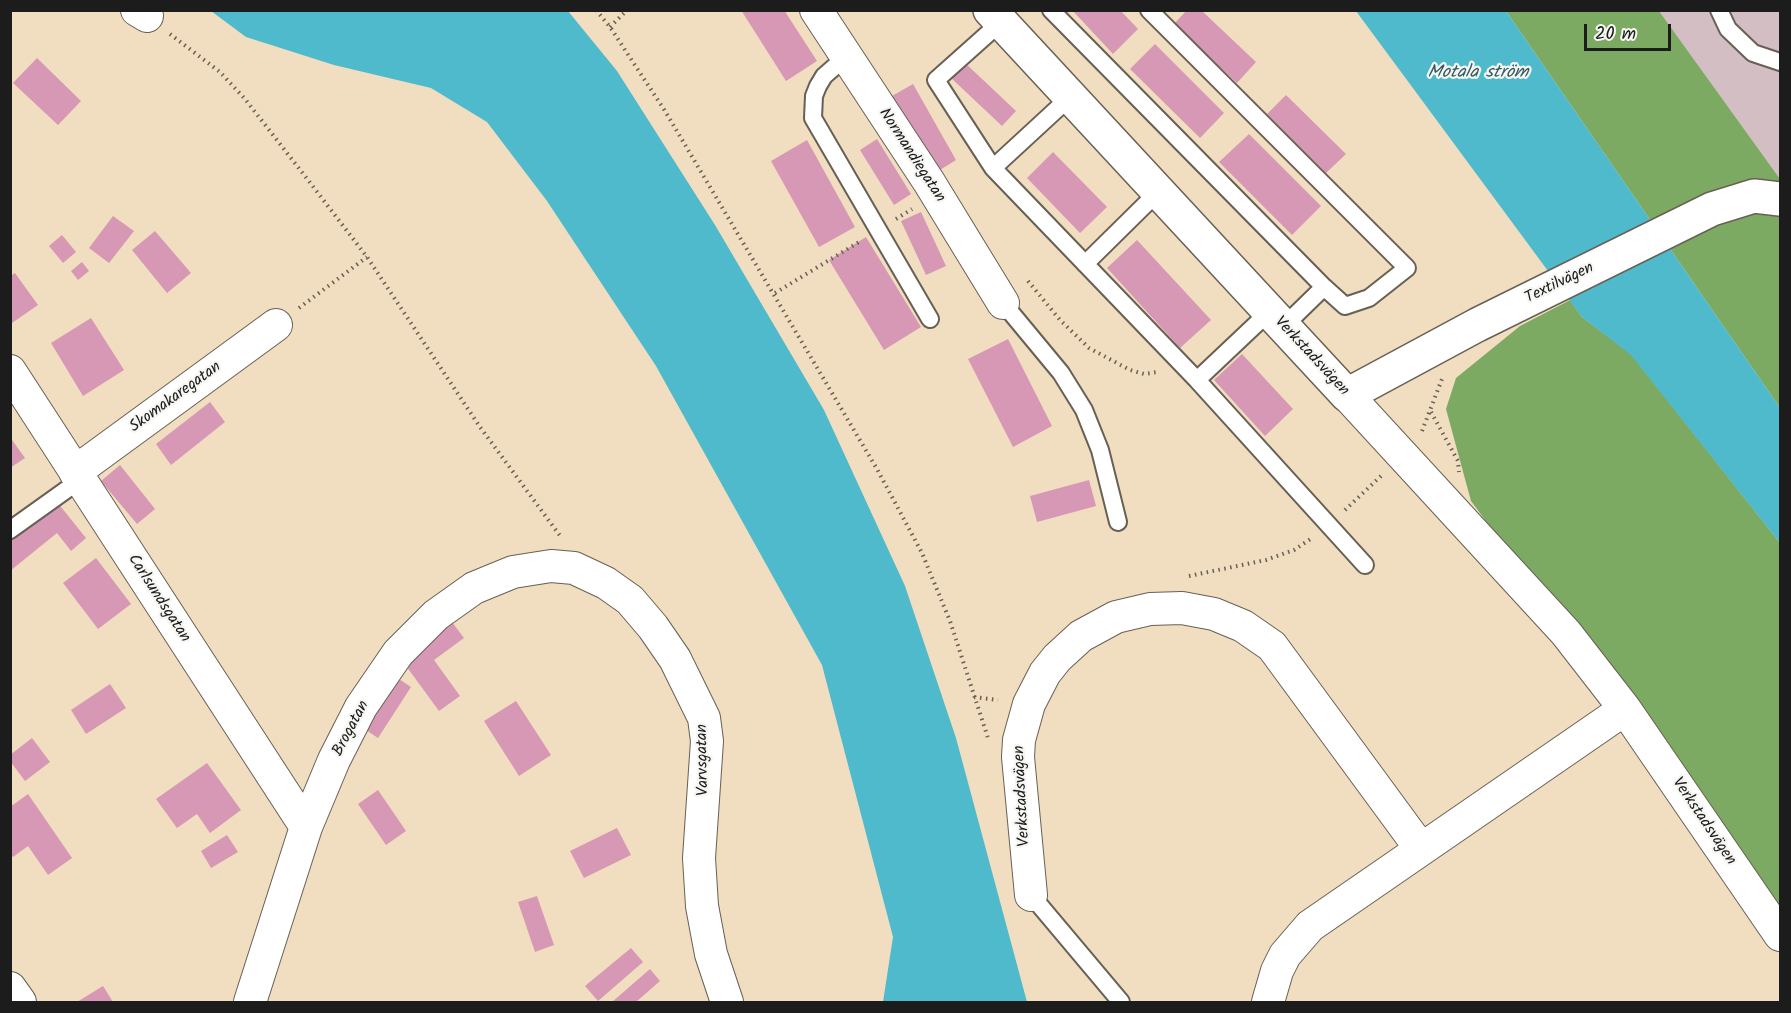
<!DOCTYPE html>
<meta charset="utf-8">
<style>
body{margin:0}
#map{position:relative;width:1791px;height:1013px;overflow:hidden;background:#f1ddbf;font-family:Kalam,sans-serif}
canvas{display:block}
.frame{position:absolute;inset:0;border:12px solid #1c1c1c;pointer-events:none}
.scale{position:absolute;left:1584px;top:24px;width:87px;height:27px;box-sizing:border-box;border:3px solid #1c1c1c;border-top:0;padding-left:8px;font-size:18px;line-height:21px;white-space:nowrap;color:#1c1c1c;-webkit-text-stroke:4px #f6f6f2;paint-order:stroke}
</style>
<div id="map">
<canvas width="1791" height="1013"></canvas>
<div class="frame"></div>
<div class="scale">20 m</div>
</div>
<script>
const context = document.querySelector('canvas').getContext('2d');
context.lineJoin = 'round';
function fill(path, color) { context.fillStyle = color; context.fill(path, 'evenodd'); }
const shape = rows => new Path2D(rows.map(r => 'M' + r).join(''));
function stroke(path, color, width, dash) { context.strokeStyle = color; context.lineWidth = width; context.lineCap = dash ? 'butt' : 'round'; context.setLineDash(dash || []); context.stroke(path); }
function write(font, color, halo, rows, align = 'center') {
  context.font = font + ' Kalam,sans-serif'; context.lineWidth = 4.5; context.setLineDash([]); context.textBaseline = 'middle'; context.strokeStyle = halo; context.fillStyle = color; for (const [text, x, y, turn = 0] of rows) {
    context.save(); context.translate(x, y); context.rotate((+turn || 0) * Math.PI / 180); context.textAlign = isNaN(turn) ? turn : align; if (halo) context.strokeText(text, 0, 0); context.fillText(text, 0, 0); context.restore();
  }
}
const industrial = shape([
 [1659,11,1780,11,1780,179]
]);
const forest = shape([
 [1506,11,1659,11,1780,179,1780,408],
 [1570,300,1582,317,1631,354,1780,543,1780,933,1625,709,1471,501,1446,409,1456,378,1520,326]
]);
const water = shape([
 [211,11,568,11,617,71,715,225,824,410,905,586,956,738,1027,1002,883,1002,893,937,822,665,656,366,547,201,487,122,431,88,334,65,246,37],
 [1356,11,1506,11,1780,408,1780,543,1631,355,1582,317]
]);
const building = shape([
 [741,10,784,10,817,61,786,81],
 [1072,10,1120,10,1138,29,1113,54],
 [1187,10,1201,10,1256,62,1237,83,1174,24],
 [1155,44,1224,113,1200,138,1130,69],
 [37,58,81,101,58,125,13,83],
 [963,61,1016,111,1002,126,949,76],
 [913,84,956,160,935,173,892,96],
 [1286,95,1346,154,1326,173,1267,114],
 [1249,134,1321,206,1292,235,1219,162],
 [877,139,911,194,894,205,860,150],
 [807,140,855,227,819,247,771,161],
 [1053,152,1107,207,1080,233,1027,178],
 [921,212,946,266,926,275,901,221],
 [113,216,134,231,109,263,89,248],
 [155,231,191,273,167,293,132,250],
 [62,235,76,252,63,263,49,246],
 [866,237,921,327,884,350,829,260],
 [1137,240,1211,320,1180,348,1107,268],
 [82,262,89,271,78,280,71,271],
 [15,273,38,305,12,323,10,276],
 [91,318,124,370,83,396,51,343],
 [1008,339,1052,426,1013,447,968,359],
 [1242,354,1293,409,1265,436,1214,380],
 [210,402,225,422,171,465,156,444],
 [10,437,25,458,10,468],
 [120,465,155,509,137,524,101,481],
 [1089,480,1096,506,1037,522,1030,496],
 [57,502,86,538,71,551,57,533,10,571,10,540],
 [96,558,131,604,98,629,63,583],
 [452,622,464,638,434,660,460,696,439,711,401,659],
 [396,677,411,687,378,738,363,728],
 [110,684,126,708,86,734,71,710],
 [516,701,551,755,519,776,484,721],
 [32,738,50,762,25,781,10,761,10,755],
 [207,763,241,810,210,833,197,814,177,828,156,799],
 [378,790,406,831,386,845,358,804],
 [28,794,72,858,48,875,28,846,13,857,10,853,10,807],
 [617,828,631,855,584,878,570,851],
 [227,835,238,852,211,868,201,851],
 [537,896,554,945,535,952,518,902],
 [631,948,643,962,598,1001,585,986],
 [650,969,660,981,636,1002,612,1002],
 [103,986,113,1002,77,1002]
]);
const path = shape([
 [596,10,610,27,665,111,877,469,922,553,950,621,988,738],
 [610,27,627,10],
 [170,34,220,72,245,99,308,180,367,257,480,427,561,537],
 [896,219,912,209],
 [1028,281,1060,320,1089,348,1130,370,1144,374,1158,372],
 [775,293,859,242],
 [299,308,367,257],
 [1431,412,1458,461,1459,472],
 [1422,431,1442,379],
 [1345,510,1381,476],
 [1189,576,1266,560,1294,550,1312,538],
 [974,697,998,700]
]);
const lane = shape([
 [1051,10,1324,287],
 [1149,10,1407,268,1369,298,1345,306,1324,287,1283,327],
 [1719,10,1728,29,1753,53,1780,62],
 [1001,22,936,80,993,168,1197,380,1365,565],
 [847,56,824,76,818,86,814,96,813,118,930,319],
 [993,168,1070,97],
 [1085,264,1158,192],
 [1003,303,1061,373,1084,410,1100,450,1118,522],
 [1197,380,1269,312],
 [10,530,80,480],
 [1031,895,1121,1002]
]);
const street = shape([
 [137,10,147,16],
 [816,10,929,182,1003,303],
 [10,371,306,827],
 [1347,395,1566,633,1625,709,1780,935],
 [75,472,276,325],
 [1031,895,1018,757,1019,740,1029,704,1045,673,1057,658,1081,636,1116,617,1150,609,1182,608,1214,614,1243,626,1272,646,1421,849],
 [10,988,20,1002],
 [250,1002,306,827,334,760,361,707,398,653,436,615,474,588,513,572,551,566,574,568,606,583,630,600,653,627,675,659,704,718,707,741,699,858,702,906,711,954,727,1002],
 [1268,1002,1277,971,1285,955,1310,926,1625,709]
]);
const secondary = shape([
 [990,10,1347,395,1477,325,1712,209,1754,196,1780,199]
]);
const streetNames = [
 ["Normandiegatan",911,156,57],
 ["Textilvägen",1560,284,-26],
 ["Verkstadsvägen",1311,357,47],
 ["Skomakaregatan",176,398,-36],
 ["Carlsundsgatan",158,599,57],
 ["Brogatan",352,729,-62],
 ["Varvsgatan",704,760,-91],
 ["Verkstadsvägen",1023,796,-93],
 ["Verkstadsvägen",1703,822,56]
];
const waterNames = [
 ["Motala ström",1478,74]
];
fill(industrial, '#d2bec3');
fill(forest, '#7daa63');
fill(water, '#4fbacb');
fill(building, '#d798b5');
stroke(lane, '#676055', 20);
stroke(street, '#676055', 34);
stroke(secondary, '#676055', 36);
stroke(path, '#676055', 4, [1.5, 4.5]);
stroke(lane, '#fff', 16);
stroke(street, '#fff', 32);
stroke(secondary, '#fff', 33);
write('16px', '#1c1c1c', '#f6f6f2', streetNames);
write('italic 18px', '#305b62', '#f6f6f2', waterNames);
</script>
